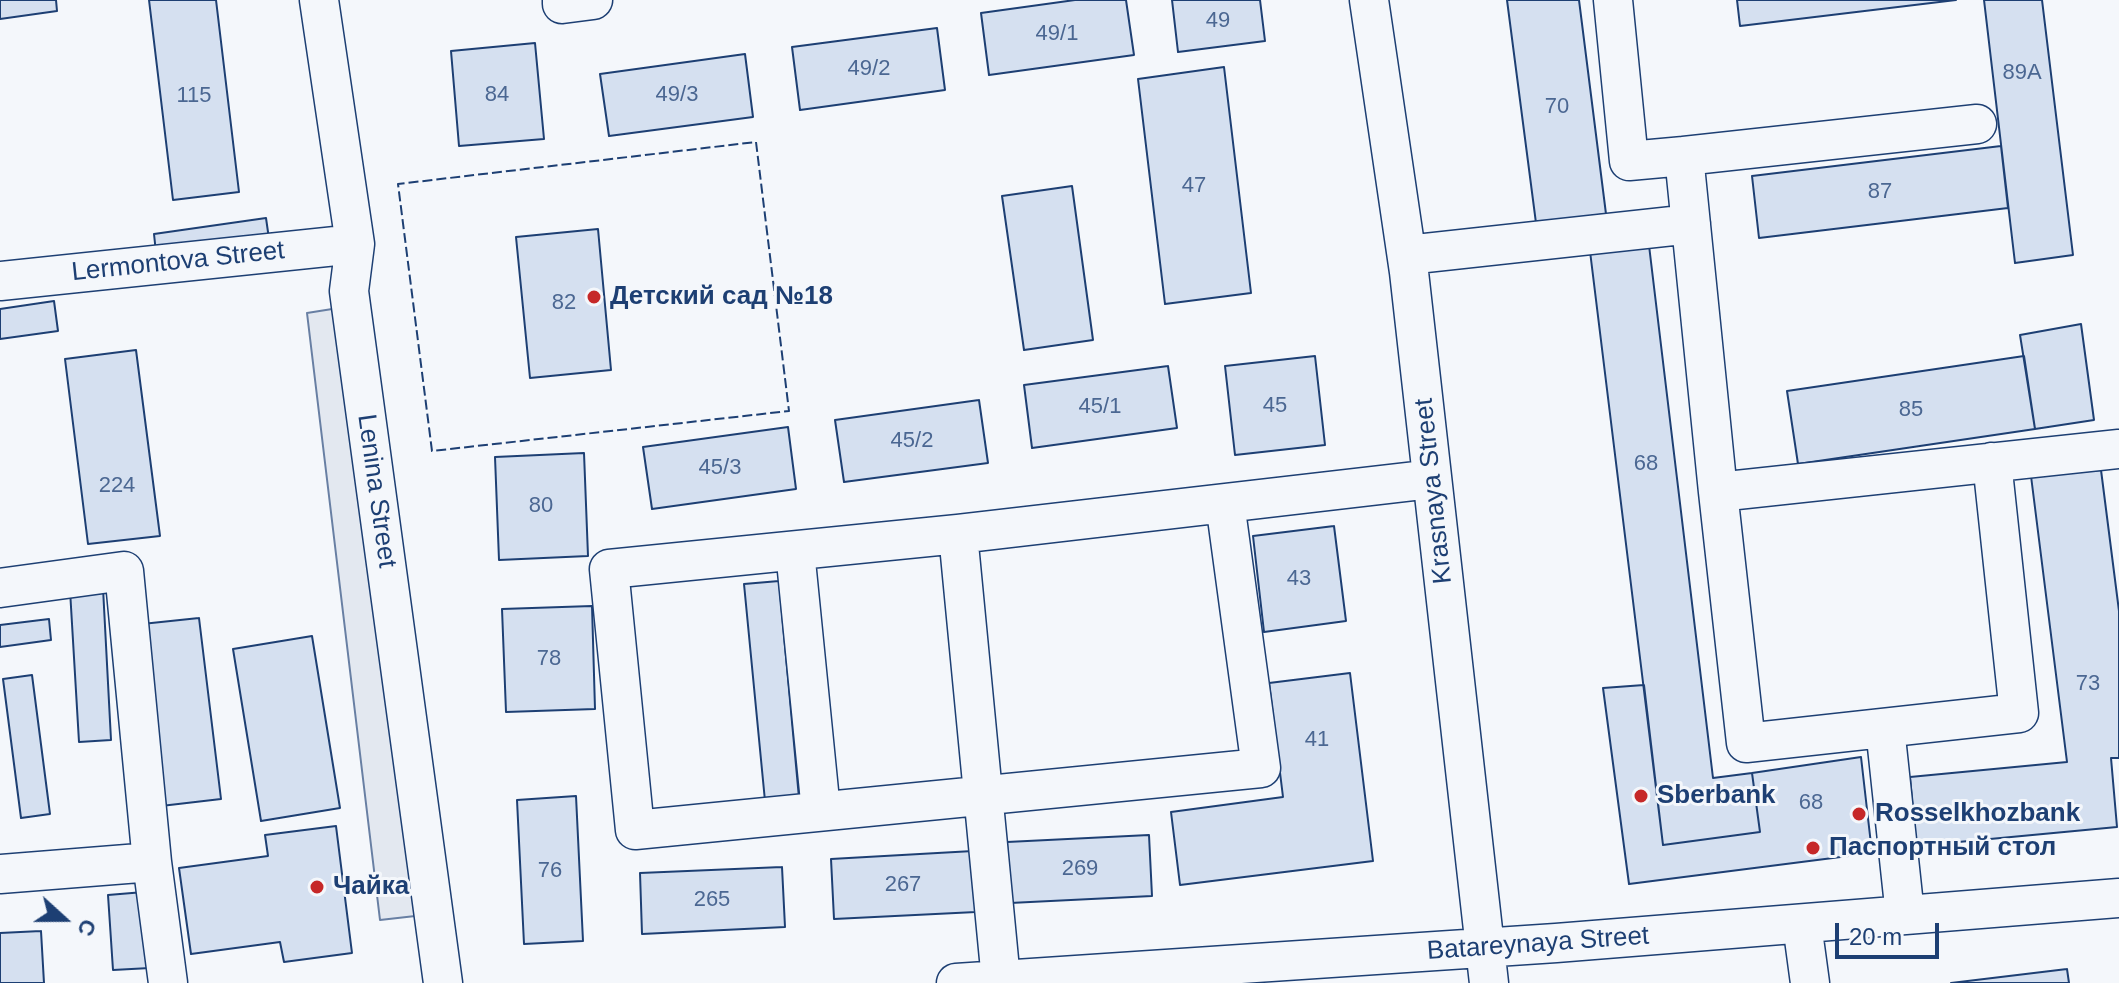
<!DOCTYPE html>
<meta charset="utf-8">
<style>
body{margin:0}
#map{position:relative;width:2119px;height:983px;overflow:hidden;background:#f4f7fb;font-family:Arial,sans-serif}
canvas{display:block}
.north{position:absolute;left:24px;top:879px;width:80px;height:80px;-webkit-text-stroke:6px #f4f7fb;paint-order:stroke;rotate:111deg;font-size:22px;font-weight:700;line-height:32px;text-align:center;color:#1d3f73}
.north::after{content:'';display:block;margin:auto;width:28px;height:36px;background:#1d3f73;clip-path:polygon(50% 0,100% 100%,50% 72%,0 100%)}
.scale{position:absolute;left:1835px;top:923px;width:104px;height:36px;box-sizing:border-box;border:4px solid #1d3f73;border-top:0;padding-left:10px;font-size:24px;line-height:28px;white-space:nowrap;color:#1d3f73;-webkit-text-stroke:6px #f4f7fb;paint-order:stroke}
</style>
<div id="map">
<canvas width="2119" height="983"></canvas>
<div class="north">С</div>
<div class="scale">20 m</div>
</div>
<script>
const context = document.querySelector('canvas').getContext('2d');
context.lineJoin = 'round';
function fill(path, color) { context.fillStyle = color; context.fill(path, 'evenodd'); }
const shape = rows => new Path2D(rows.map(r => 'M' + r).join(''));
function stroke(path, color, width, dash) { context.strokeStyle = color; context.lineWidth = width; context.lineCap = dash ? 'butt' : 'round'; context.setLineDash(dash || []); context.stroke(path); }
function write(font, color, halo, rows, align = 'center') {
  context.font = font + ' Arial,sans-serif'; context.lineWidth = 6; context.setLineDash([]); context.textBaseline = 'middle'; context.strokeStyle = halo; context.fillStyle = color; for (const [text, x, y, turn = 0] of rows) {
    context.save(); context.translate(x, y); context.rotate((+turn || 0) * Math.PI / 180); context.textAlign = isNaN(turn) ? turn : align; if (halo) context.strokeText(text, 0, 0); context.fillText(text, 0, 0); context.restore();
  }
}
const parking = shape([
 [351,306,433,914,380,920,307,313,351,306]
]);
const building = shape([
 [0,0,56,0,57,11,0,19,0,0],
 [149,0,216,0,239,192,173,200,149,0],
 [1075,0,1126,0,1134,55,989,75,981,13,1075,0],
 [1172,0,1260,0,1265,41,1178,52,1172,0],
 [1507,0,1579,0,1606,214,1536,223,1507,0],
 [1737,0,1956,0,1740,26,1737,0],
 [1984,0,2042,0,2073,255,2015,263,1984,0],
 [937,28,945,90,800,110,792,47,937,28],
 [535,43,544,139,459,146,451,51,535,43],
 [745,54,753,117,609,136,600,74,745,54],
 [1224,67,1251,293,1165,304,1138,79,1224,67],
 [2001,146,2008,208,1759,238,1752,176,2001,146],
 [1072,186,1093,340,1024,350,1002,196,1072,186],
 [266,218,270,246,157,262,154,234,266,218],
 [598,229,611,370,530,378,516,237,598,229],
 [1648,237,1713,778,1752,773,1760,832,1663,845,1589,243,1648,237],
 [54,301,58,331,0,339,0,309,54,301],
 [2081,324,2094,420,2035,429,2020,335,2081,324],
 [136,350,160,536,88,544,65,359,136,350],
 [1315,356,1325,445,1235,455,1225,366,1315,356],
 [2024,356,2035,429,1798,464,1787,391,2024,356],
 [1168,366,1177,428,1032,448,1024,385,1168,366],
 [979,400,988,463,844,482,835,420,979,400],
 [788,427,796,489,652,509,643,447,788,427],
 [584,453,588,556,499,560,495,457,584,453],
 [2101,470,2119,611,2119,758,2111,758,2117,827,1916,846,1910,777,2067,762,2031,476,2101,470],
 [1334,526,1346,621,1264,632,1253,536,1334,526],
 [779,581,799,798,765,801,744,584,779,581],
 [103,588,111,740,79,742,70,590,103,588],
 [592,606,595,709,506,712,502,609,592,606],
 [199,618,221,799,161,806,142,624,199,618],
 [49,619,51,640,0,647,0,625,49,619],
 [312,636,340,808,261,821,233,649,312,636],
 [1350,673,1373,861,1180,885,1171,812,1283,797,1269,683,1350,673],
 [32,675,50,814,21,818,3,679,32,675],
 [1644,685,1663,845,1760,832,1752,773,1861,757,1872,853,1629,884,1603,688,1644,685],
 [576,796,583,941,524,944,517,800,576,796],
 [336,826,352,953,284,962,280,942,191,954,179,868,268,856,265,835,336,826],
 [1149,835,1152,896,1010,903,1007,842,1149,835],
 [973,851,976,912,834,919,831,859,973,851],
 [782,867,785,927,642,934,640,873,782,867],
 [144,892,150,968,113,970,108,895,144,892],
 [41,931,44,983,0,983,0,933,41,931],
 [2067,969,2069,983,1951,983,2067,969]
]);
const minor = shape([
 [319,0,355,244,349,291,351,306,443,983],
 [562,0,562,4,593,0],
 [1369,0,1409,272,1489,983],
 [1613,0,1629,161,1684,156,1718,492],
 [1684,156,1977,124],
 [1407,255,1691,224],
 [0,281,355,244],
 [1992,462,2019,713,1746,743,1718,492,2119,449],
 [1225,503,1261,768,635,830,609,569,958,534,1432,479],
 [958,534,1001,980],
 [795,551,821,811],
 [0,588,124,571,152,862,0,874],
 [1885,728,1905,915],
 [152,862,168,983],
 [1802,924,1810,983],
 [956,983,1556,943,2119,898]
]);
const fence = shape([
 [756,142,789,411,432,451,398,184,756,142]
]);
const markers = [
 [594,297,8,"#c62828"],
 [1641,796,8,"#c62828"],
 [1859,814,8,"#c62828"],
 [1813,848,8,"#c62828"],
 [317,887,8,"#c62828"]
];
const numberNames = [
 ["49",1218,21],
 ["49/1",1057,34],
 ["49/2",869,69],
 ["89А",2022,73],
 ["84",497,95],
 ["49/3",677,95],
 ["115",194,96],
 ["70",1557,107],
 ["47",1194,186],
 ["87",1880,192],
 ["82",564,303],
 ["45",1275,406],
 ["45/1",1100,407],
 ["85",1911,410],
 ["45/2",912,441],
 ["68",1646,464],
 ["45/3",720,468],
 ["224",117,486],
 ["80",541,506],
 ["43",1299,579],
 ["78",549,659],
 ["73",2088,684],
 ["41",1317,740],
 ["68",1811,803],
 ["269",1080,869],
 ["76",550,871],
 ["267",903,885],
 ["265",712,900]
];
const streetNames = [
 ["Lermontova Street",178,262,-6],
 ["Lenina Street",376,491,82],
 ["Krasnaya Street",1434,491,-96],
 ["Batareynaya Street",1538,944,-4]
];
const poiNames = [
 ["Детский сад №18",610,297],
 ["Sberbank",1657,796],
 ["Rosselkhozbank",1875,814],
 ["Паспортный стол",1829,848],
 ["Чайка",333,887]
];
fill(parking, '#e3e8f0');
stroke(parking, '#687fa3', 2);
fill(building, '#d5e0f0');
stroke(building, '#1d3f73', 2);
stroke(minor, '#1d3f73', 41);
stroke(minor, '#f4f7fb', 38);
stroke(fence, '#1d3f73', 2, [10, 4]);
for (const [x, y, r, color] of markers) { const dot = new Path2D(); dot.arc(x, y, r, 0, 2 * Math.PI); context.fillStyle = color; context.fill(dot); stroke(dot, '#f4f7fb', 3); }
write('22px', '#4b6792', null, numberNames);
write('26px', '#1d3f73', '#f4f7fb', streetNames);
write('bold 26px', '#1d3f73', '#f4f7fb', poiNames, 'left');
</script>
